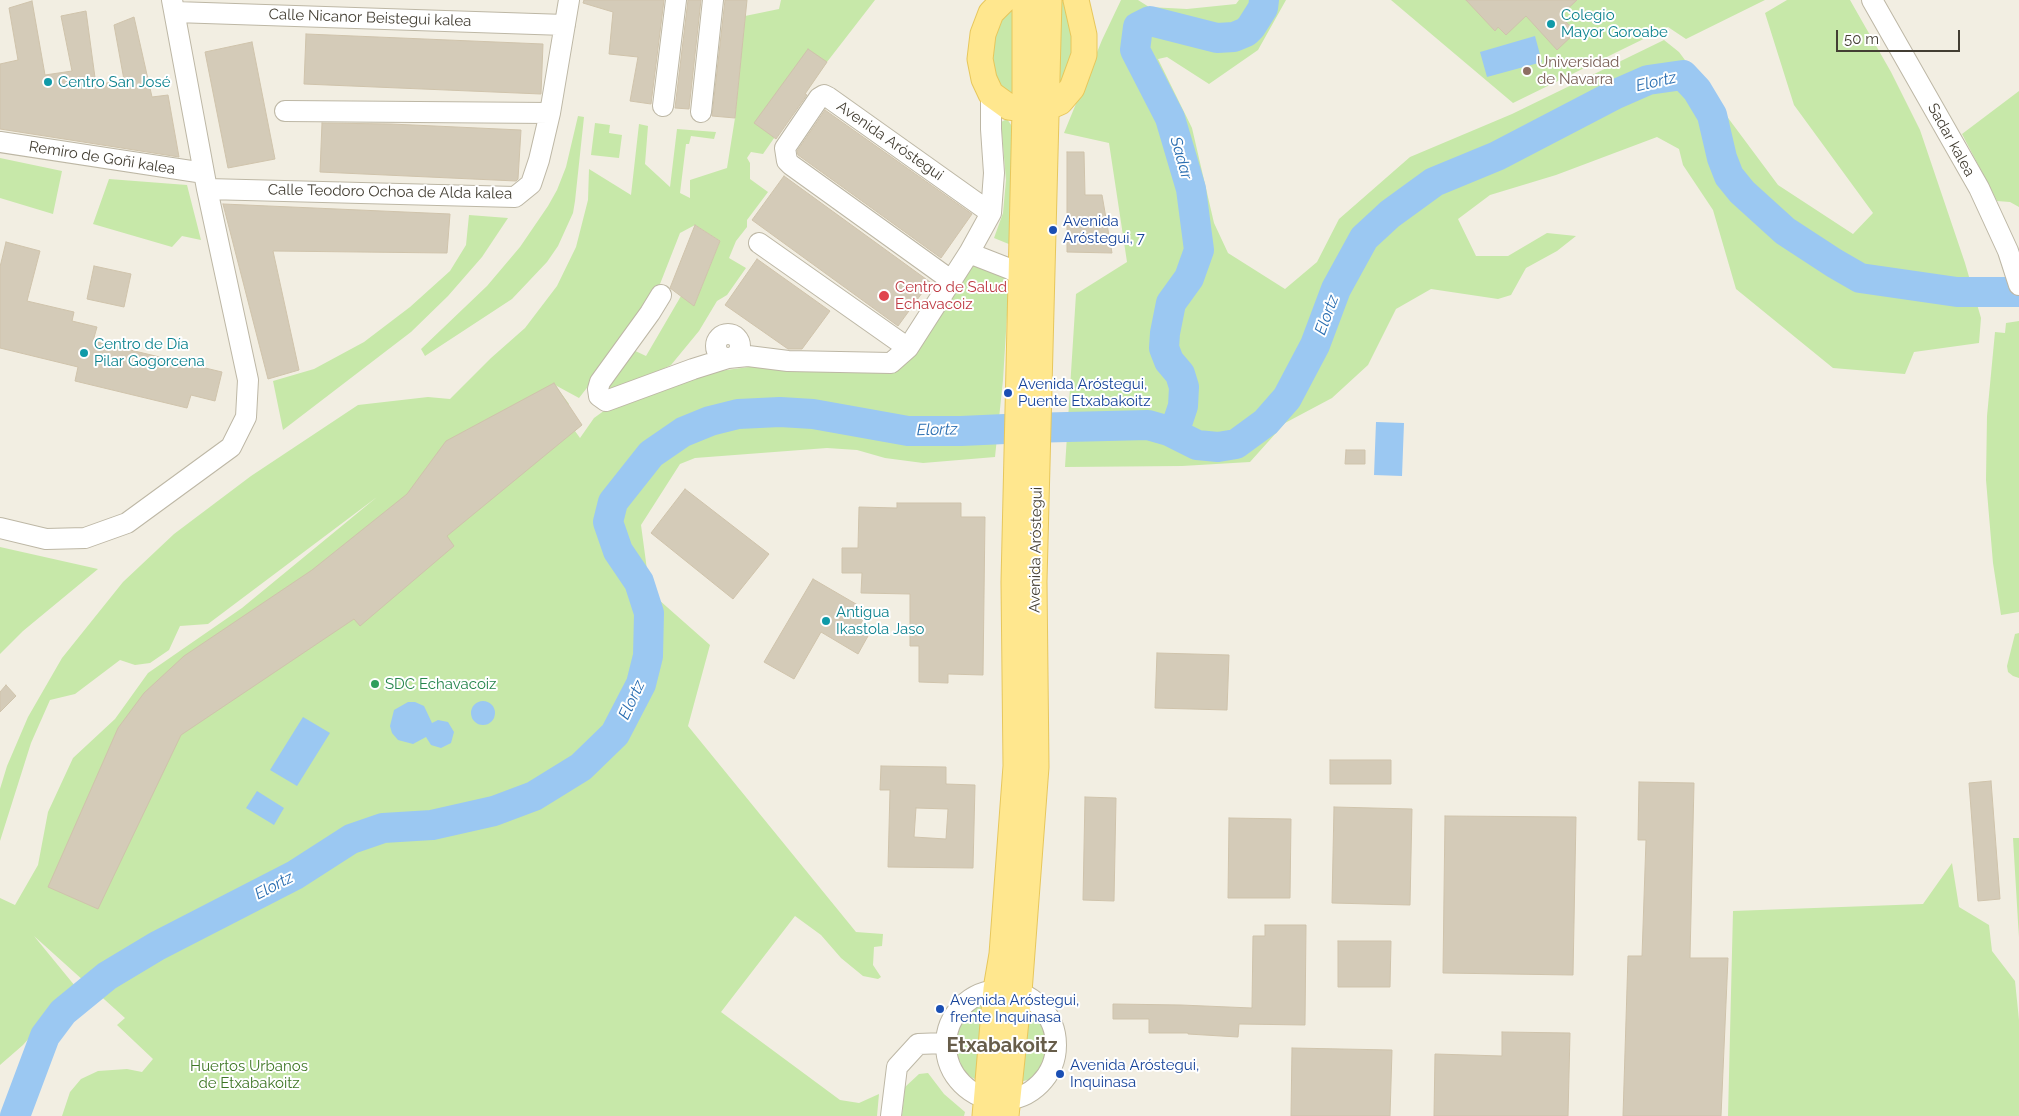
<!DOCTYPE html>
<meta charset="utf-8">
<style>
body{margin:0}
#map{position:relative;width:2019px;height:1116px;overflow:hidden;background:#f2eee2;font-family:Raleway,sans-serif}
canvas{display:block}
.scale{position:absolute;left:1836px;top:30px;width:124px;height:22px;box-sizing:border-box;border:2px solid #433e33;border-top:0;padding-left:6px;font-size:15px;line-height:18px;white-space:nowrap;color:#433e33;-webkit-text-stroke:4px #fff;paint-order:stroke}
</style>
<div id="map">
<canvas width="2019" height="1116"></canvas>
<div class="scale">50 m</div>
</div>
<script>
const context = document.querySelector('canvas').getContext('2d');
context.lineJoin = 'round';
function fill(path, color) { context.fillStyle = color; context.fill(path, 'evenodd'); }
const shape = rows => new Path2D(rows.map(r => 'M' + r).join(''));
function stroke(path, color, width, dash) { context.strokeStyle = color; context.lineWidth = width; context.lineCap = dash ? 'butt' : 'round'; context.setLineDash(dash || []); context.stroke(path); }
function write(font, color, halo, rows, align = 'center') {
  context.font = font + ' Raleway,sans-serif'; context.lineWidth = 4; context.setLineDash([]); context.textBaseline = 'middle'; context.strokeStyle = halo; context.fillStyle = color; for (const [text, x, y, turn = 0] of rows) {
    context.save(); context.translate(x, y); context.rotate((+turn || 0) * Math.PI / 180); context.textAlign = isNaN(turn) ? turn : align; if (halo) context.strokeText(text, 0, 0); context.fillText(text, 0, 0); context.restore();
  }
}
const green = shape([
 [781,0,875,0,827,62,763,154,751,152,747,158,750,163,750,179,768,192,747,220,747,227,736,241,729,258,746,268,727,295,717,301,699,331,671,365,618,391,609,392,605,383,629,348,646,356,681,296,694,305,720,241,695,225,680,233,660,284,645,314,579,398,555,385,569,404,564,408,582,425,575,431,580,438,594,418,612,405,719,371,749,367,831,367,890,373,966,270,975,265,1002,273,1009,283,1003,380,995,457,923,463,885,458,857,450,827,448,695,458,680,464,641,525,650,592,710,645,688,726,856,932,883,934,882,946,874,947,873,965,881,977,878,979,863,976,841,958,821,935,795,916,721,1012,840,1100,859,1103,879,1094,877,1116,62,1116,70,1092,81,1079,98,1071,127,1069,142,1072,153,1059,117,1025,125,1018,34,936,75,986,23,1045,0,1065,0,898,15,905,38,865,48,812,73,758,115,719,148,673,242,608,377,497,208,624,180,626,169,650,150,663,135,665,120,660,75,694,50,700,31,743,0,841,0,789,7,766,28,717,62,658,123,582,174,534,251,476,358,405,428,397,450,399,491,358,525,328,557,286,576,247,588,200,589,169,631,195,639,124,648,126,645,164,670,187,677,129,716,132,714,139,691,136,689,144,686,144,680,193,690,198,690,180,727,168,735,118,745,16,779,9],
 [1121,0,1138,0,1149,7,1187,9,1236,4,1239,0,1286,0,1258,50,1209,84,1167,57,1158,59,1192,128,1214,223,1228,253,1285,289,1317,262,1339,219,1410,157,1512,114,1664,40,1679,52,1778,185,1853,234,1873,213,1794,105,1765,13,1787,0,1850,0,1891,72,1920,130,1965,263,1981,318,1979,343,1914,352,1905,374,1833,368,1736,289,1713,210,1683,165,1679,149,1657,137,1556,175,1490,195,1458,219,1476,256,1508,256,1547,233,1576,236,1557,251,1526,268,1511,295,1498,299,1431,289,1396,309,1368,365,1332,398,1285,423,1250,462,1182,466,1065,467,1076,294,1127,262,1109,143,1064,133,1102,40],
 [1391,0,1765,0,1686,39,1668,27,1513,103],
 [1057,1,1065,2,1077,27,1067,78,1057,84],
 [1018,3,1012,97,1005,95,990,75,994,29,1005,13],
 [2019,91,2019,207,2010,202,1997,201,1962,134],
 [578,116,584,117,575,201,573,213,558,246,547,262,512,299,425,356,421,349,487,286,520,247,548,206,557,190,566,167],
 [1007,119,1014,129,1021,249,994,238,1003,213,1006,180,1001,122],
 [595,123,610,125,609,133,622,135,619,158,591,155],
 [0,158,62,171,53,214,0,198],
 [109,179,187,185,201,240,182,236,172,247,93,224],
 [469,215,508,218,482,257,448,296,411,332,283,430,273,381,314,369,364,342,410,307,450,271,466,245],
 [2019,321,2019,612,2001,615,1993,563,1986,480,1987,416,1995,332,2005,333,2006,323],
 [0,547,98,569,23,631,0,654],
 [2019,633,2019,678,2013,676,2008,672,2007,666,2015,634],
 [2013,838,2019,838,2019,937,2018,922],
 [1952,863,1959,907,1989,925,1992,951,2015,981,2019,1020,2019,1116,1728,1116,1733,911,1923,904],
 [982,1005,979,1068,975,1079,965,1074,957,1055,957,1038,962,1018,974,1009],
 [1036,1011,1046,1030,1049,1048,1040,1071,1031,1079,1020,1082,1026,1014],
 [928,1073,944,1094,965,1112,964,1116,902,1116,905,1087,919,1074]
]);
const water = shape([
 [1535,36,1542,62,1487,77,1480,52],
 [1376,422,1404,423,1402,476,1374,475],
 '471 713a12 12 0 1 1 24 0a12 12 0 1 1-24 0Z',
 [408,702,415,702,424,706,432,723,438,720,448,722,454,732,451,743,441,748,431,745,426,737,413,744,398,740,392,733,390,726,394,710],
 [303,717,330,733,297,786,270,770],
 [257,791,284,808,274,825,246,808]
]);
const river = shape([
 [1169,431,1178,421,1183,406,1184,387,1180,374,1169,361,1164,348,1165,333,1171,303,1189,278,1199,250,1191,189,1170,118,1135,50,1138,27,1150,21,1217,38,1234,37,1246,32,1251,27,1263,8,1264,0],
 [15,1116,45,1036,63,1012,107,976,157,946,295,875,351,839,383,828,432,825,494,811,534,796,581,767,615,734,641,684,648,656,649,613,639,582,618,551,608,522,613,502,651,454,683,432,710,421,738,414,780,412,813,414,908,431,961,431,1027,428,1148,425,1169,431,1197,445,1218,447,1236,444,1266,422,1287,398,1315,345,1336,289,1364,238,1390,214,1434,182,1497,156,1616,94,1648,80,1683,75,1697,90,1712,115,1722,158,1729,176,1742,192,1785,231,1834,263,1860,278,1957,292,2019,292]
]);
const building = shape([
 [584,0,664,0,651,104,630,101,638,57,609,54,613,12,583,3,584,0],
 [688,0,701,0,689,109,675,108,688,0],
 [725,0,747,0,735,118,712,116,725,0],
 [1466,0,1577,0,1560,16,1576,32,1557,50,1526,16,1506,35,1498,27,1495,31,1466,0],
 [32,1,45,75,72,71,61,16,86,11,96,85,124,80,114,25,134,17,152,97,168,95,179,157,0,129,0,64,18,60,9,8,32,1],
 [306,34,543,44,541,94,304,84,306,34],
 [252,42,275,159,228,168,205,52,252,42],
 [808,49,827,62,805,94,807,95,776,139,754,123,808,49],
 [825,110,972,214,941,258,798,155,797,151,825,110],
 [322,123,391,124,521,130,518,179,516,181,320,172,322,123],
 [1067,152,1084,152,1085,195,1102,195,1112,253,1067,252,1067,152],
 [784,176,930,282,898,326,752,220,784,176],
 [223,204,450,214,447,253,273,251,299,370,268,379,223,204],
 [695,225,720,241,694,306,670,288,695,225],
 [6,242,40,251,27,301,74,312,72,321,97,327,93,341,222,372,215,401,191,395,187,408,75,381,78,367,0,348,0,267,6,242],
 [757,259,830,311,802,349,788,349,725,305,757,259],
 [94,266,131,274,124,307,87,299,94,266],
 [554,383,582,425,447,536,454,546,360,626,354,619,181,735,98,909,48,887,118,728,144,693,184,656,312,570,407,494,446,441,554,383],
 [1346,450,1365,450,1365,464,1345,464,1346,450],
 [685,489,769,554,733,599,651,533,685,489],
 [897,503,961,503,961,517,985,517,983,675,948,674,948,683,919,682,919,646,910,646,910,594,861,593,862,573,842,573,842,548,858,548,859,507,897,508,897,503],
 [813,579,868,611,857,630,868,636,858,654,821,632,794,679,764,662,813,579],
 [1157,653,1229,655,1227,710,1155,708,1157,653],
 [6,685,16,696,0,712,0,692,6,685],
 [1330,760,1391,760,1391,784,1330,784,1330,760],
 [881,766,946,767,946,784,975,785,973,868,888,867,890,790,880,790,881,766],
 [916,808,948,809,946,839,914,837,916,808],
 [1991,781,2000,899,1978,901,1969,783,1991,781],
 [1639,782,1694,783,1690,958,1728,958,1721,1116,1623,1116,1628,956,1642,956,1646,840,1638,840,1639,782],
 [1085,797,1116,798,1114,901,1083,900,1085,797],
 [1334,807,1412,809,1410,905,1332,903,1334,807],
 [1445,816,1576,817,1573,975,1443,973,1445,816],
 [1229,818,1291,819,1290,898,1228,898,1229,818],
 [1265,925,1306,925,1305,1025,1239,1024,1238,1037,1188,1034,1188,1033,1149,1033,1149,1019,1113,1019,1113,1004,1181,1005,1252,1008,1253,936,1265,936,1265,925],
 [1338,941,1391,941,1390,987,1338,987,1338,941],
 [1502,1032,1570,1033,1568,1116,1434,1116,1435,1054,1502,1056,1502,1032],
 [1292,1048,1392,1050,1390,1116,1291,1116,1292,1048]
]);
const minor = shape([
 [1872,0,1979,188,2008,251,2019,285],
 [175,12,565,25],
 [663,106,676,0],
 [285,111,550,113],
 [701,112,713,0],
 [0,142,204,173],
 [207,189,515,197,531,184,539,160,550,113,569,0],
 [759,243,908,348],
 [969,253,1010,269,1020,274],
 [952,281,791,165,787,161,785,148,819,98,824,95,828,97,991,213],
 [661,295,650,313,600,382,598,389,599,396,606,401,693,369,728,358,748,356,788,361,891,363,908,348,969,253,991,213,994,173,991,129,991,94],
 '716 346a12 12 0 1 1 24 0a12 12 0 1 1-24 0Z',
 [0,528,46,539,85,538,127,523,231,447,246,417,248,380,207,189,172,0],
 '946 1045a55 55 0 1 1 110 0a55 55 0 1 1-110 0Z',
 [891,1116,897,1067,918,1044,945,1043]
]);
const major = shape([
 [1004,0,991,13,983,34,980,59,984,79,991,94,1009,107,1025,109,1051,106,1060,102,1072,88,1084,55,1084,35,1076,0],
 [985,1116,996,989,1002,954,1016,766,1014,582,1025,109,1025,0],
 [1006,1116,1019,992,1036,767,1034,581,1049,0]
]);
const markers = [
 [1551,24,5,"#0f9aa8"],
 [1527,71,5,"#8d6e63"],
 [48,82,5,"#0f9aa8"],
 [1053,230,5,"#1a4fb4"],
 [884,296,6,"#e0444e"],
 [84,353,5,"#0f9aa8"],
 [1008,393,5,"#1a4fb4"],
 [826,621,5,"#0f9aa8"],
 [375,684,5,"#2e9e5b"],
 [940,1009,5,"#1a4fb4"],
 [1060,1074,5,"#1a4fb4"]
];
const cultureNames = [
 ["Colegio",1561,15],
 ["Mayor Goroabe",1561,32],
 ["Centro San José",58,82],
 ["Centro de Día",94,344],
 ["Pilar Gogorcena",94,361],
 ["Antigua",836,612],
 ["Ikastola Jaso",836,629]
];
const streetNames = [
 ["Calle Nicanor Beistegui kalea",370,18,2],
 ["Sadar kalea",1951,140,61],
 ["Avenida Aróstegui",890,141,35],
 ["Remiro de Goñi kalea",102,158,9],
 ["Calle Teodoro Ochoa de Alda kalea",390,192,1],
 ["Avenida Aróstegui",1036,550,-89]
];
const educationNames = [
 ["Universidad",1537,62],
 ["de Navarra",1537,79]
];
const transitNames = [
 ["Avenida",1063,221],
 ["Aróstegui, 7",1063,238],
 ["Avenida Aróstegui,",1018,384],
 ["Puente Etxabakoitz",1018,401],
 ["Avenida Aróstegui,",950,1000],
 ["frente Inquinasa",950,1017],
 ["Avenida Aróstegui,",1070,1065],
 ["Inquinasa",1070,1082]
];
const healthNames = [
 ["Centro de Salud",895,287],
 ["Echavacoiz",895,304]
];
const leisureNames = [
 ["SDC Echavacoiz",385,684]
];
const parkNames = [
 ["Huertos Urbanos",249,1066],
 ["de Etxabakoitz",249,1083]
];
const waterNames = [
 ["Elortz",1656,82,-13],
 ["Sadar",1181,158,74],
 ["Elortz",1327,315,-70],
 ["Elortz",937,430,-1],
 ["Elortz",632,700,-65],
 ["Elortz",274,886,-28]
];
const districtNames = [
 ["Etxabakoitz",1002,1046]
];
fill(green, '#c7e8a9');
fill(water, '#9bc8f2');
stroke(river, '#9bc8f2', 30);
fill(building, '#d4cbb8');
stroke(building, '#cfc3ab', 1);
stroke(minor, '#bdb7a5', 22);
stroke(major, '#e7c75c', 27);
stroke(minor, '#fff', 20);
stroke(major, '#ffe78e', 25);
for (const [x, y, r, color] of markers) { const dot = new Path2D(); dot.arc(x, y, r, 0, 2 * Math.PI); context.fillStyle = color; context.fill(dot); stroke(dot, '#fff', 2); }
write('15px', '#0d838f', '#fff', cultureNames, 'left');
write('15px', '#433e33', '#fff', streetNames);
write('15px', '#785e54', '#fff', educationNames, 'left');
write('15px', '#164399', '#fff', transitNames, 'left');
write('15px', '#be3a42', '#fff', healthNames, 'left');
write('15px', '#27864d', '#fff', leisureNames, 'left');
write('15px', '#3e7625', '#fff', parkNames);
write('italic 16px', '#2a6eb1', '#fff', waterNames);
write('bold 20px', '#675d4a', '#fff', districtNames);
</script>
